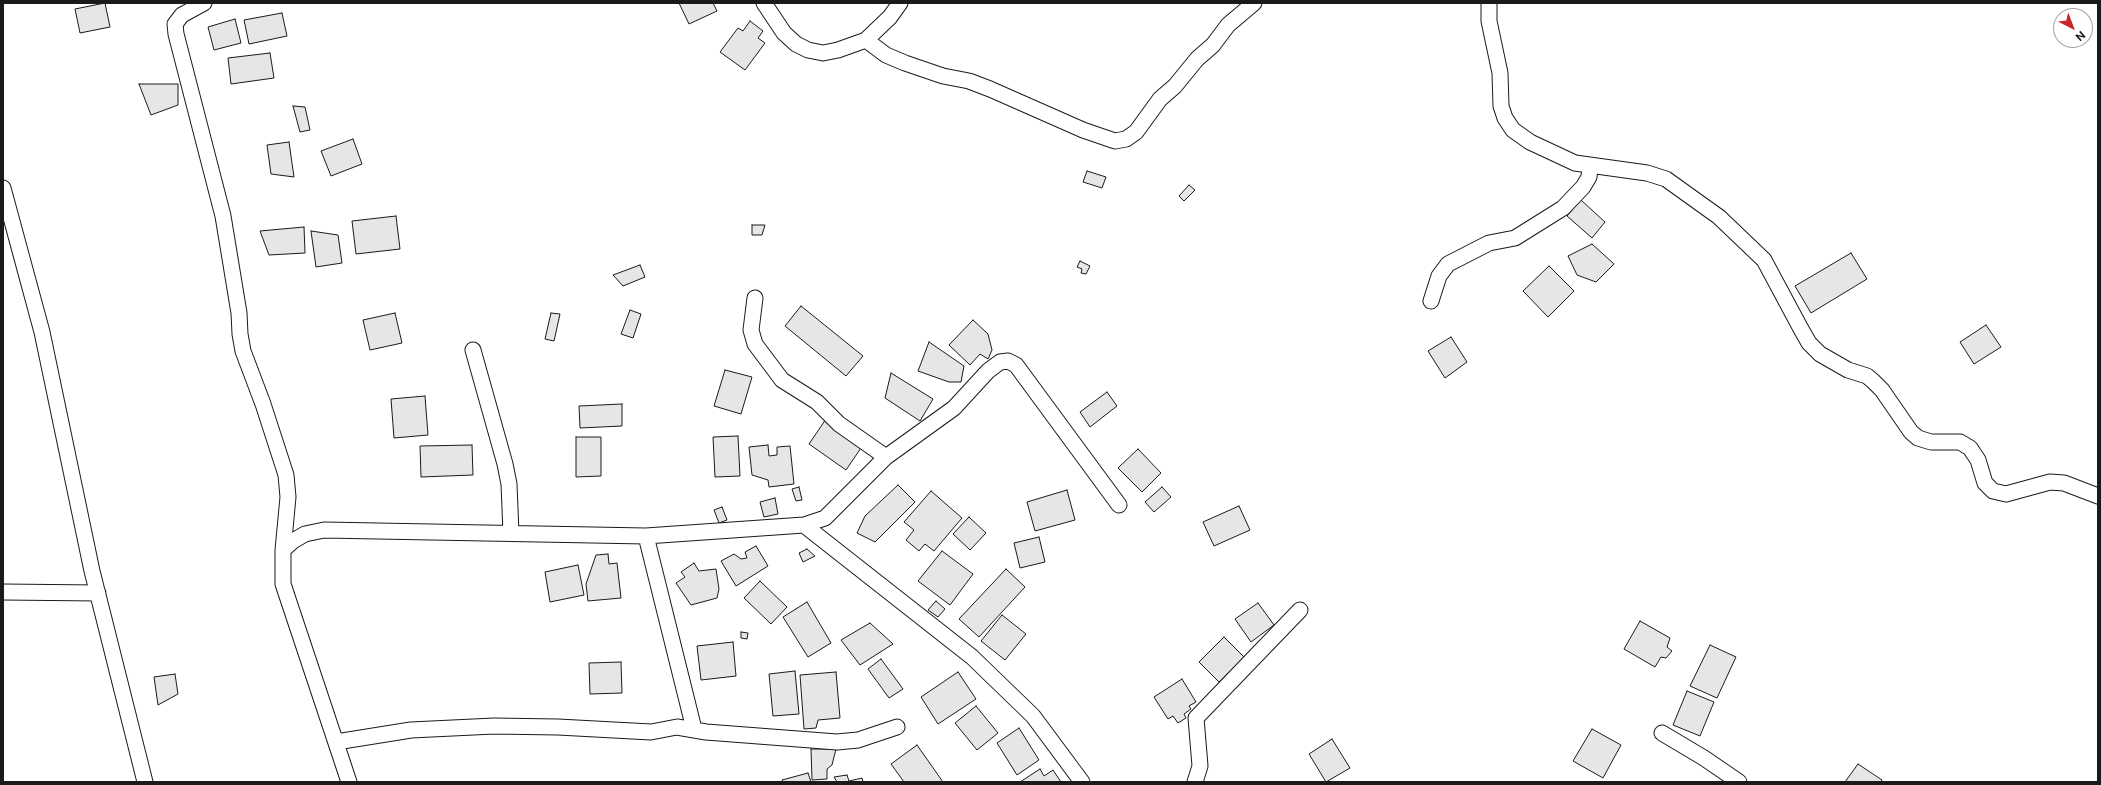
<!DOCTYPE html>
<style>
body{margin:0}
#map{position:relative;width:2101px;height:785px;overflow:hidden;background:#fff;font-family:"Public Sans",sans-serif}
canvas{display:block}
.frame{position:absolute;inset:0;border:4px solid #1a1a1a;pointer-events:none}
.north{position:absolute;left:2053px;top:8px;width:40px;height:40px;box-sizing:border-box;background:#fff;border:1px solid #a3a3a3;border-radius:50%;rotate:138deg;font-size:11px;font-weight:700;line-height:16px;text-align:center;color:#1a1a1a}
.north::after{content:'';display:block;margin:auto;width:14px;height:18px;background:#c62828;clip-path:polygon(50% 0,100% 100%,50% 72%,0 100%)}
</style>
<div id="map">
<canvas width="2101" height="785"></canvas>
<div class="frame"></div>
<div class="north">N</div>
</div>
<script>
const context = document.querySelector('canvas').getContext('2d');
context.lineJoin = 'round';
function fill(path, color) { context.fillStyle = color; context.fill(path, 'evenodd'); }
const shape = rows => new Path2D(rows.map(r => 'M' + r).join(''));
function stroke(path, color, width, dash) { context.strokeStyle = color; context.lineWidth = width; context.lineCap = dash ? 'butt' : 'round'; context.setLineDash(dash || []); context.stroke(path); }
const building = shape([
 [105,3,110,27,80,33,75,9,105,3],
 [679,3,713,3,717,11,689,24,679,3],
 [282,13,287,36,249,44,244,20,282,13],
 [235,19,241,43,214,50,208,27,235,19],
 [750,21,763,31,758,38,765,43,745,70,720,52,738,28,743,31,750,21],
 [270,53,274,78,231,84,228,58,270,53],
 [139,84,178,84,178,105,151,115,139,84],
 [293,106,305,107,310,130,300,132,293,106],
 [353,139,362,164,331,176,321,151,353,139],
 [289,142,294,177,271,174,267,145,289,142],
 [1087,171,1106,177,1102,188,1083,182,1087,171],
 [1189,185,1195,190,1184,201,1179,196,1189,185],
 [1581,200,1605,222,1592,238,1567,216,1581,200],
 [396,216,400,249,356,254,352,221,396,216],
 [752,225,765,225,762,235,752,235,752,225],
 [304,227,305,253,269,255,260,231,304,227],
 [311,231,338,235,342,263,316,267,311,231],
 [1592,244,1614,264,1596,282,1577,275,1568,256,1592,244],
 [1851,253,1867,279,1811,313,1795,286,1851,253],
 [1080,261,1090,266,1086,274,1081,273,1082,269,1077,267,1080,261],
 [640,265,645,277,623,286,613,275,640,265],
 [1549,266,1574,291,1548,317,1523,291,1549,266],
 [801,306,863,356,846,376,785,326,801,306],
 [630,310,641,314,633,338,621,334,630,310],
 [395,313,402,343,370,350,363,320,395,313],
 [551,313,560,314,554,341,545,339,551,313],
 [973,320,988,334,992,350,988,359,980,354,970,365,949,345,973,320],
 [1986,325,2001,347,1974,364,1960,342,1986,325],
 [1451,337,1467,362,1445,378,1428,351,1451,337],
 [929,342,964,366,961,382,949,382,918,371,929,342],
 [725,370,752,377,741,414,714,406,725,370],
 [891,373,933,399,920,421,885,398,891,373],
 [1107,392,1117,406,1090,427,1080,412,1107,392],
 [425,396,428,435,394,438,391,399,425,396],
 [622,404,622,426,580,428,579,406,622,404],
 [826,419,863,445,846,470,809,444,826,419],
 [738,436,740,476,715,477,713,437,738,436],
 [576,437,601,437,601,476,576,477,576,437],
 [472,445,473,475,421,477,420,446,472,445],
 [768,445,769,456,777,455,777,447,790,446,794,484,769,487,768,480,752,475,749,447,768,445],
 [1138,449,1161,473,1142,492,1118,468,1138,449],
 [898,485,915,502,875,542,857,533,865,516,898,485],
 [799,487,802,500,796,501,792,489,799,487],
 [1162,487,1171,497,1154,512,1145,502,1162,487],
 [1067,490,1075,520,1035,531,1027,502,1067,490],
 [931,491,962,518,934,551,925,544,919,551,906,540,914,530,904,522,931,491],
 [775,498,778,514,764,517,760,502,775,498],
 [1239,506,1250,530,1214,546,1203,522,1239,506],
 [722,507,727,520,719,523,714,510,722,507],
 [969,517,986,533,970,550,953,534,969,517],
 [1039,537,1045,562,1020,568,1014,543,1039,537],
 [756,546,768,566,736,586,721,561,734,554,741,559,747,558,745,552,756,546],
 [807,549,815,556,803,562,799,553,807,549],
 [942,551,973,574,950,605,918,581,942,551],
 [608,554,609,564,617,563,621,598,588,601,586,584,596,555,608,554],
 [694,563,699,571,716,569,719,589,717,598,691,605,676,583,685,577,681,572,694,563],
 [578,565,584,595,550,602,545,572,578,565],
 [1006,569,1025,587,979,637,959,619,1006,569],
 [760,581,787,607,771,624,744,598,760,581],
 [936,601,945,609,938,617,928,610,936,601],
 [807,602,831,643,808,657,783,617,807,602],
 [1258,603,1274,625,1251,642,1235,619,1258,603],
 [1002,615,1026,634,1005,660,981,641,1002,615],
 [1640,621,1670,638,1667,647,1672,651,1666,658,1661,657,1655,667,1624,649,1640,621],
 [870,623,893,644,860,665,841,640,870,623],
 [741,632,748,633,747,639,741,638,741,632],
 [1224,637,1244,657,1219,682,1199,662,1224,637],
 [733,642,736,676,701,680,697,646,733,642],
 [1710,645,1736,657,1717,698,1690,686,1710,645],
 [881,659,903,689,889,698,868,669,881,659],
 [621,662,622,693,590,694,589,663,621,662],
 [795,671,799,714,773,716,769,674,795,671],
 [836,672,840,718,818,720,816,728,804,729,800,675,836,672],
 [958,672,976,699,938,724,921,697,958,672],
 [175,674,178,694,158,705,154,677,175,674],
 [1182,679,1196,702,1189,706,1191,709,1184,714,1186,718,1178,723,1173,716,1168,719,1154,697,1182,679],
 [1687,691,1714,702,1700,736,1673,725,1687,691],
 [976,706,998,733,977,750,955,723,976,706],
 [1019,728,1039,760,1017,775,997,743,1019,728],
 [1592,729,1621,745,1603,778,1573,761,1592,729],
 [1332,739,1350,768,1326,782,1309,754,1332,739],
 [917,745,943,782,904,782,891,764,917,745],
 [811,749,836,749,832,765,827,769,827,779,812,780,811,749],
 [1858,764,1882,780,1881,782,1845,782,1858,764],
 [1040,769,1044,776,1053,770,1061,782,1020,782,1040,769],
 [808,773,811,782,783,782,782,780,808,773],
 [847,775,849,781,862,778,863,782,837,782,834,777,847,775]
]);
const street = shape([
 [204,3,182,15,175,24,176,34,223,216,239,313,240,334,243,351,263,404,286,475,288,497,283,550,283,584,349,782],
 [764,3,784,33,796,44,808,50,823,53,838,50,866,40,890,17,900,3],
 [1489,3,1489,21,1500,73,1501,106,1505,118,1513,130,1530,142,1575,163,1647,173,1666,179,1719,217,1764,260,1801,329,1809,343,1820,354,1848,370,1867,376,1873,381,1882,390,1911,432,1918,438,1931,442,1960,442,1970,448,1978,460,1985,483,1993,491,2006,494,2050,482,2064,483,2098,496],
 [866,40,886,55,905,63,943,76,969,81,990,89,1083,130,1115,141,1126,139,1136,132,1160,99,1175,86,1197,59,1213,45,1228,25,1254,3],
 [3,188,42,332,92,571,145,782],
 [755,298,751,330,755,344,782,380,817,402,839,424,886,457],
 [1431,301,1439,276,1448,264,1489,243,1515,238,1563,208,1583,187,1589,177,1590,167],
 [473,350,505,464,509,484,511,533],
 [804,525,972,657,1033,716,1082,782],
 [646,536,694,729],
 [283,550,293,541,305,534,324,530,646,536,804,525,825,518,886,457,954,408,988,371,1000,362,1008,361,1016,365,1119,505],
 [3,592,98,593],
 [1662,733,1704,758,1739,782],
 [336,742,411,730,494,726,558,727,651,732,677,727,706,732,837,742,858,740,897,727],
 [1195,782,1200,766,1196,718,1300,610]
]);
fill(building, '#e6e6e6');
stroke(building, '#1a1a1a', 1);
stroke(street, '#1a1a1a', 17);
stroke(street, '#fff', 15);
</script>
